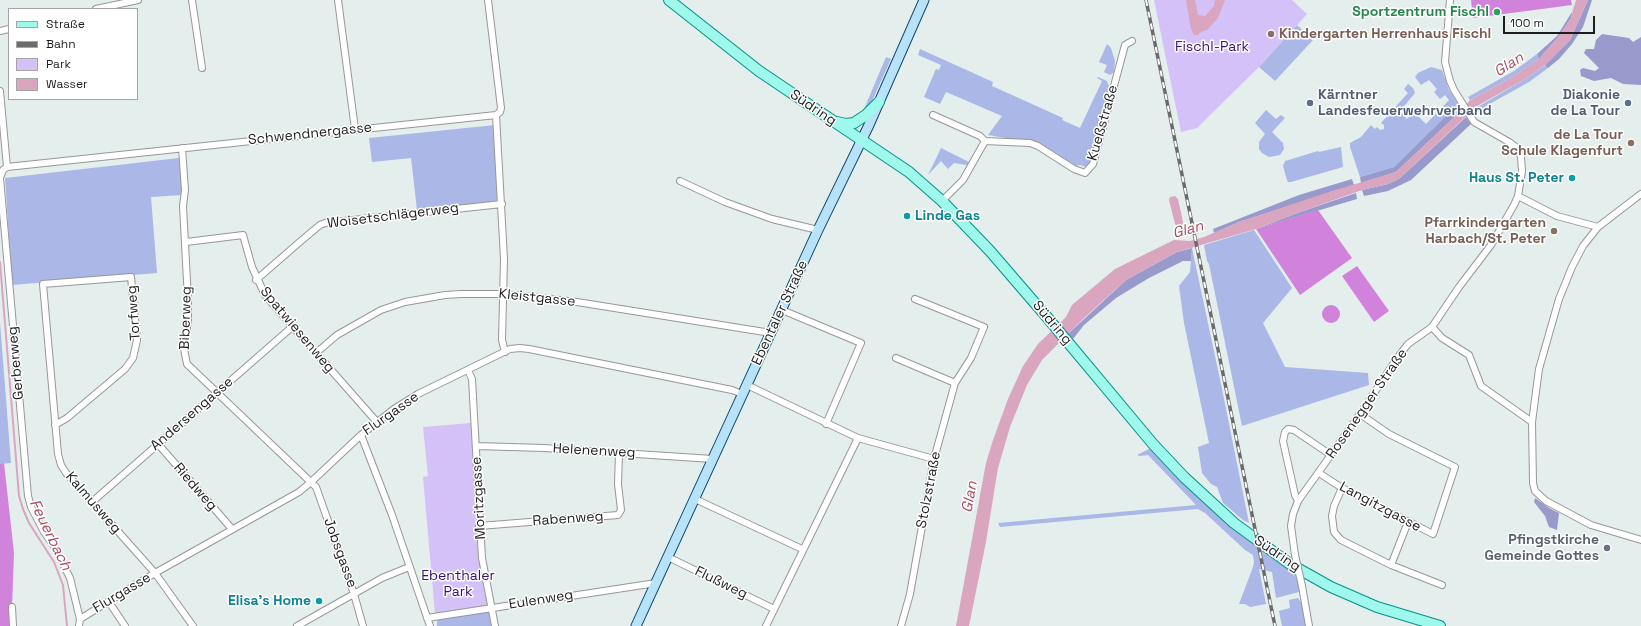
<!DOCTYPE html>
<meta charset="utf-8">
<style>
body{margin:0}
#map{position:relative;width:1641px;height:626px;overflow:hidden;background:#e3eeed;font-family:"Space Grotesk",sans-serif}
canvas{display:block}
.legend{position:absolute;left:8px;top:8px;width:130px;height:92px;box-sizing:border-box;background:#fff;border:1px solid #a5a5a5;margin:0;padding:5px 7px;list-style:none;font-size:12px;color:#1d1d1d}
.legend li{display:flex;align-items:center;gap:8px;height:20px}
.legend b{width:20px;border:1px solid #a5a5a5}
.scale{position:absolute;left:1503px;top:16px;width:92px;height:18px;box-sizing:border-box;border:2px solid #1d1d1d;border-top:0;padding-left:5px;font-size:12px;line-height:14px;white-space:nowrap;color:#1d1d1d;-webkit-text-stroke:3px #fff;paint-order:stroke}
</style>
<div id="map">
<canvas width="1641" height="626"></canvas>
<ul class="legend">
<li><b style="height:5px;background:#9ef8eb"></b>Straße</li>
<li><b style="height:5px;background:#6b6b6b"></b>Bahn</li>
<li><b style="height:11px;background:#d4c1f7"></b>Park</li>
<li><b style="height:11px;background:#daa5bf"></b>Wasser</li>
</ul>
<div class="scale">100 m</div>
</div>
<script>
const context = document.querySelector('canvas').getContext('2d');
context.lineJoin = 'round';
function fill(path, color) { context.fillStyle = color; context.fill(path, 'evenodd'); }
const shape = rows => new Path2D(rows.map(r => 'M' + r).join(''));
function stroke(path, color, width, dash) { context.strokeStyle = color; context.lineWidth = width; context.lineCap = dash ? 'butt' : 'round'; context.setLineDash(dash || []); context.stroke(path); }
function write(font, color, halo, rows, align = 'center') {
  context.font = font + ' "Space Grotesk",sans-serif'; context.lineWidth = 3; context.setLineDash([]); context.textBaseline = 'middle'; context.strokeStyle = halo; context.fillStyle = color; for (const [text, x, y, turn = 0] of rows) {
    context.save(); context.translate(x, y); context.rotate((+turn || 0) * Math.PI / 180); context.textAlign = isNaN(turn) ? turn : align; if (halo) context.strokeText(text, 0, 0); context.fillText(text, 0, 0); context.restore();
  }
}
const grass = shape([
 [1297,25,1313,40,1275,81,1259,67],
 [1107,44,1111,48,1115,61,1114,72,1110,75,1104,72,1107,65,1099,62],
 [920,49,993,82,992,86,1063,118,1062,120,1080,128,1102,81,1097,78,1098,77,1107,81,1110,89,1091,163,1086,167,1080,165,1075,166,1039,144,988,135,1002,116,946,92,940,104,924,97,936,69,939,70,941,65,918,55],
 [1537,54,1539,59,1509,79,1470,100,1468,97,1514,71],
 [886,57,891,59,868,110,862,114],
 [1545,65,1548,68,1529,82,1486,106,1479,113,1474,109,1527,78],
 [1431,67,1442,70,1449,90,1458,104,1394,167,1360,177,1350,147,1350,143,1361,137,1371,125,1375,129,1377,127,1380,130,1384,129,1384,125,1381,123,1408,93,1404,89,1408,84,1413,88,1415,93,1400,111,1407,119,1414,112,1426,124,1449,100,1445,95,1440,99,1434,92,1437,89,1429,80,1421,85,1415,77,1418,73],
 [1266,110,1276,119,1281,115,1285,118,1272,132,1283,143,1284,149,1280,155,1269,157,1262,153,1259,149,1259,142,1265,134,1255,123],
 [495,125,499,201,417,210,411,158,372,162,369,138],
 [1341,147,1343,167,1291,182,1288,182,1287,180,1283,166,1285,161,1318,151,1319,152],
 [941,148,969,162,967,165,954,163,948,169,941,161,928,175],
 [179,158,183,195,151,197,157,273,12,285,5,178],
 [1254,230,1292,288,1263,323,1285,367,1368,373,1369,385,1242,426,1209,264,1207,261,1204,245],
 [1192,248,1222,389,1249,523,1243,520,1223,503,1217,487,1211,484,1202,473,1198,447,1209,443,1184,323,1179,286,1190,272],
 [0,322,11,463,0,464],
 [1151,448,1223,520,1261,550,1296,573,1300,590,1299,592,1276,598,1272,572,1259,569,1266,604,1250,607,1245,604,1239,604,1253,567,1254,562,1253,555,1245,550,1205,513,1198,509,1000,527,998,523,1196,505,1148,455,1140,456,1137,455],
 [1298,598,1303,605,1307,626,1282,626,1279,611,1290,608,1289,600],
 [489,611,492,626,437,626,437,619]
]);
const forest = shape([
 [1575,0,1571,18,1560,35,1539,59,1537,54,1557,36,1572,12],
 [1588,0,1592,0,1583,27,1572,44,1559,59,1548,68,1545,65,1570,40],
 [1602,34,1629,38,1633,42,1641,37,1641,85,1623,84,1611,78,1594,81,1581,76,1580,70,1583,68,1595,71,1599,68,1584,53,1586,49,1594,49,1596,40],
 [1458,104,1462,110,1396,172,1361,183,1360,177,1394,167],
 [1466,117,1471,124,1411,180,1388,191,1364,196,1362,190,1388,184,1400,178],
 [1352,179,1354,185,1239,222,1214,233,1213,229,1299,195],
 [1356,193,1357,199,1256,229,1300,212],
 [1192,248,1191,261,1183,261,1149,278,1116,298,1084,325,1073,339,1068,334,1126,280,1177,252],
 [1535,498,1549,508,1559,513,1557,530,1549,527,1545,516,1534,502]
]);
const park = shape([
 [1154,0,1292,0,1307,14,1259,67,1197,128,1181,132],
 [471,423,476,528,479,559,488,606,435,614,423,477,428,476,423,427]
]);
const pitch = shape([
 [1471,0,1571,0,1572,5,1473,18],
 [1318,210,1352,258,1300,295,1256,229],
 [1357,266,1389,311,1374,322,1342,276],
 '1322 314a9 9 0 1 1 18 0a9 9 0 1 1-18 0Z',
 [4,463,14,553,12,607,13,626,0,626,0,464]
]);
const water = shape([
 [1186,0,1195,0,1198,15,1205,16,1214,6,1215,0,1225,0,1218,18,1207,30,1201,32,1198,35,1194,35,1191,29],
 [1576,0,1588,0,1570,40,1550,61,1527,78,1477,106,1400,178,1388,184,1362,190,1300,212,1256,229,1177,252,1126,280,1084,318,1042,360,1027,385,1010,427,998,468,986,542,969,626,956,626,986,463,993,440,1008,399,1023,366,1038,344,1066,317,1072,305,1115,269,1174,240,1190,241,1204,237,1239,222,1332,191,1396,172,1462,110,1470,100,1509,79,1539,59,1560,35,1571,18],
 [1175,196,1178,199,1183,222,1182,226,1180,228,1175,224,1169,200,1170,197]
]);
const stream = shape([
 [0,262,19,496,23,509,29,523,54,562,63,585,67,626]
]);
const minor = shape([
 [192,0,202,68],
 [338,0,355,129],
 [96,9,138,0],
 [0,31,9,29],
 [0,91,7,167],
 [496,115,504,259,502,340,505,352],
 [933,115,980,136,985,141],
 [182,148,185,190,183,206,188,300,188,320,184,349,187,364,316,487,354,594,363,626],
 [680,181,725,202,772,219,818,230],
 [1641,194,1598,227,1583,246,1572,267,1559,299,1539,369,1532,422,1533,483,1535,491,1546,501,1591,525,1641,540],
 [1518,196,1557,216,1598,227],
 [942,201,963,180,985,141,1030,143,1038,146,1074,169,1085,173,1093,164,1125,45,1132,41],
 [186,242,243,235,252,267,265,295,376,421],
 [256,280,302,240,320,225,325,223,502,204],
 [782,310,861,343,826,424],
 [1432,327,1442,338,1469,355,1481,386,1532,422],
 [316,353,337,335,381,310,405,302,445,295,461,294,504,294,577,302,771,333],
 [896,358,955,383],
 [468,370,472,379,482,558,495,626],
 [747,385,858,438,934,459],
 [55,425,67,418,125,369,133,358,137,340,131,277,43,284,58,454,61,465,66,473,155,573,193,626],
 [361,435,392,515,430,626],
 [158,444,232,529],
 [476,446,544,448,713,459],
 [1319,473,1342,488,1433,534,1455,467,1389,434,1360,414],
 [1342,488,1334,506,1332,516,1334,532,1341,540,1391,565,1408,522],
 [695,499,802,549],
 [1298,501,1295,495,1283,441,1285,432,1288,429,1294,430,1331,455],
 [92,502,292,327],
 [479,526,618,515,621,510,618,484,619,453],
 [1295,555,1291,526,1293,514,1298,501,1360,414,1398,357,1408,344,1432,327,1459,287,1491,245,1514,205,1518,196,1522,171,1521,157,1517,148,1509,142,1474,122,1454,90,1450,81,1445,62,1450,0],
 [668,557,774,609],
 [1391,565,1442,585],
 [1302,586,1309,626],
 [109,602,125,626],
 [12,607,13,626],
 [427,618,656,583],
 [80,619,155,573,299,492,311,482,361,435,394,409,418,394,510,349,520,348,529,349,732,390,742,394],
 [79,626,80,619,70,578,54,546,44,532,31,507,28,496,0,178,3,170,7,167,496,115,500,112,501,108,488,0],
 [297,626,382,578,409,567],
 [766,626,858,438],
 [901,626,910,594,934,459,955,383,971,358,984,327,915,299]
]);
const secondary = shape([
 [636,626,818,230,869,125,924,0]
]);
const primary = shape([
 [669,0,759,71,909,172,942,201,990,251,1046,316,1153,444,1184,477,1234,523,1290,564,1331,587,1377,607,1440,626],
 [837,122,846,124,854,123,866,115,879,102]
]);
const rail = shape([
 [1146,0,1275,626]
]);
const minorBridge = shape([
 [1295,555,1302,586]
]);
const markers = [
 [1497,12,4,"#2e9e5b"],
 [1271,34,4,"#8d6e63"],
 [1310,103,4,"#5c6f8a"],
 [1628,103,4,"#5c6f8a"],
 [1631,143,4,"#8d6e63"],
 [1572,178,4,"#0f9aa8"],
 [907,216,4,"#0f9aa8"],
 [1554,231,4,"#8d6e63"],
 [1607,548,4,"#6b7280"],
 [319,601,4,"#0f9aa8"]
];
const leisureNames = [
 ["Sportzentrum Fischl",1489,12]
];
const educationNames = [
 ["Kindergarten Herrenhaus Fischl",1279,34,"left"],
 ["de La Tour",1623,135],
 ["Schule Klagenfurt",1623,151],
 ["Pfarrkindergarten",1546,223],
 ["Harbach/St. Peter",1546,239]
];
const parkNames = [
 ["Fischl-Park",1212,47],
 ["Ebenthaler",458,576],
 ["Park",458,592]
];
const serviceNames = [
 ["Kärntner",1318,95],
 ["Landesfeuerwehrverband",1318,111],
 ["Diakonie",1620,95,"right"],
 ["de La Tour",1620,111,"right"]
];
const streetNames = [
 ["Südring",813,108,34],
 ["Kueßstraße",1103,123,-74],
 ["Schwendnergasse",310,134,-6],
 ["Woisetschlägerweg",393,216,-7],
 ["Kleistgasse",537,298,6],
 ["Torfweg",134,313,-94],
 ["Ebentaler Straße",780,313,-65],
 ["Biberweg",186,318,-88],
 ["Südring",1052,323,50],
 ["Spatwiesenweg",297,330,50],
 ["Gerberweg",16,363,-95],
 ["Rosenegger Straße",1367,404,-55],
 ["Andersengasse",192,414,-41],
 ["Flurgasse",391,414,-35],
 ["Helenenweg",594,451,3],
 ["Riedweg",195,487,49],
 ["Stolzstraße",929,490,-79],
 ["Moritzgasse",479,498,-93],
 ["Kalmusweg",93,503,49],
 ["Langitzgasse",1380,507,28],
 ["Rabenweg",568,519,-4],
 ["Jobsgasse",340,553,70],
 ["Südring",1277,554,34],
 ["Flußweg",721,583,26],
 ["Flurgasse",122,593,-31],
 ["Eulenweg",541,600,-9]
];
const cultureNames = [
 ["Haus St. Peter",1564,178],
 ["Linde Gas",915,216,"left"],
 ["Elisa's Home",311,601]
];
const worshipNames = [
 ["Pfingstkirche",1599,540],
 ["Gemeinde Gottes",1599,556]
];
const waterNames = [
 ["Glan",1509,65,-33],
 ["Glan",1188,230,-15],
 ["Glan",970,497,-80],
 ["Feuerbach",50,535,64]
];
fill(grass, '#aab7e7');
fill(forest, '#999acc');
fill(park, '#d4c1f7');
fill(pitch, '#d183db');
fill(water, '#daa5bf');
stroke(stream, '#daa5bf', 2);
stroke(minor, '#979797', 8);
stroke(secondary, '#084870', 11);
stroke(primary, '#05918a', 12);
stroke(minor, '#fff', 6);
stroke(secondary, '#b8e2f7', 9);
stroke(primary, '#9ef8eb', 10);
stroke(rail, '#6b6b6b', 3.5);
stroke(rail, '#fff', 2, [6]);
stroke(minorBridge, '#979797', 8, []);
stroke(minorBridge, '#fff', 6);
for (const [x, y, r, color] of markers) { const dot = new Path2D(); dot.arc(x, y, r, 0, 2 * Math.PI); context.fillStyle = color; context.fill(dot); stroke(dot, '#fff', 1.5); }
write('bold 14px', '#27864d', '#fff', leisureNames, 'right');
write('bold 14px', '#785e54', '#fff', educationNames, 'right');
write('14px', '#350f77', '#fff', parkNames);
write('bold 14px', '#4e5e75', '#fff', serviceNames, 'left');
write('14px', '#1d1d1d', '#fff', streetNames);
write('bold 14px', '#0d838f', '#fff', cultureNames, 'right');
write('bold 14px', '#5b616d', '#fff', worshipNames, 'right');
write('italic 15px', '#a94d61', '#fff', waterNames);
</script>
